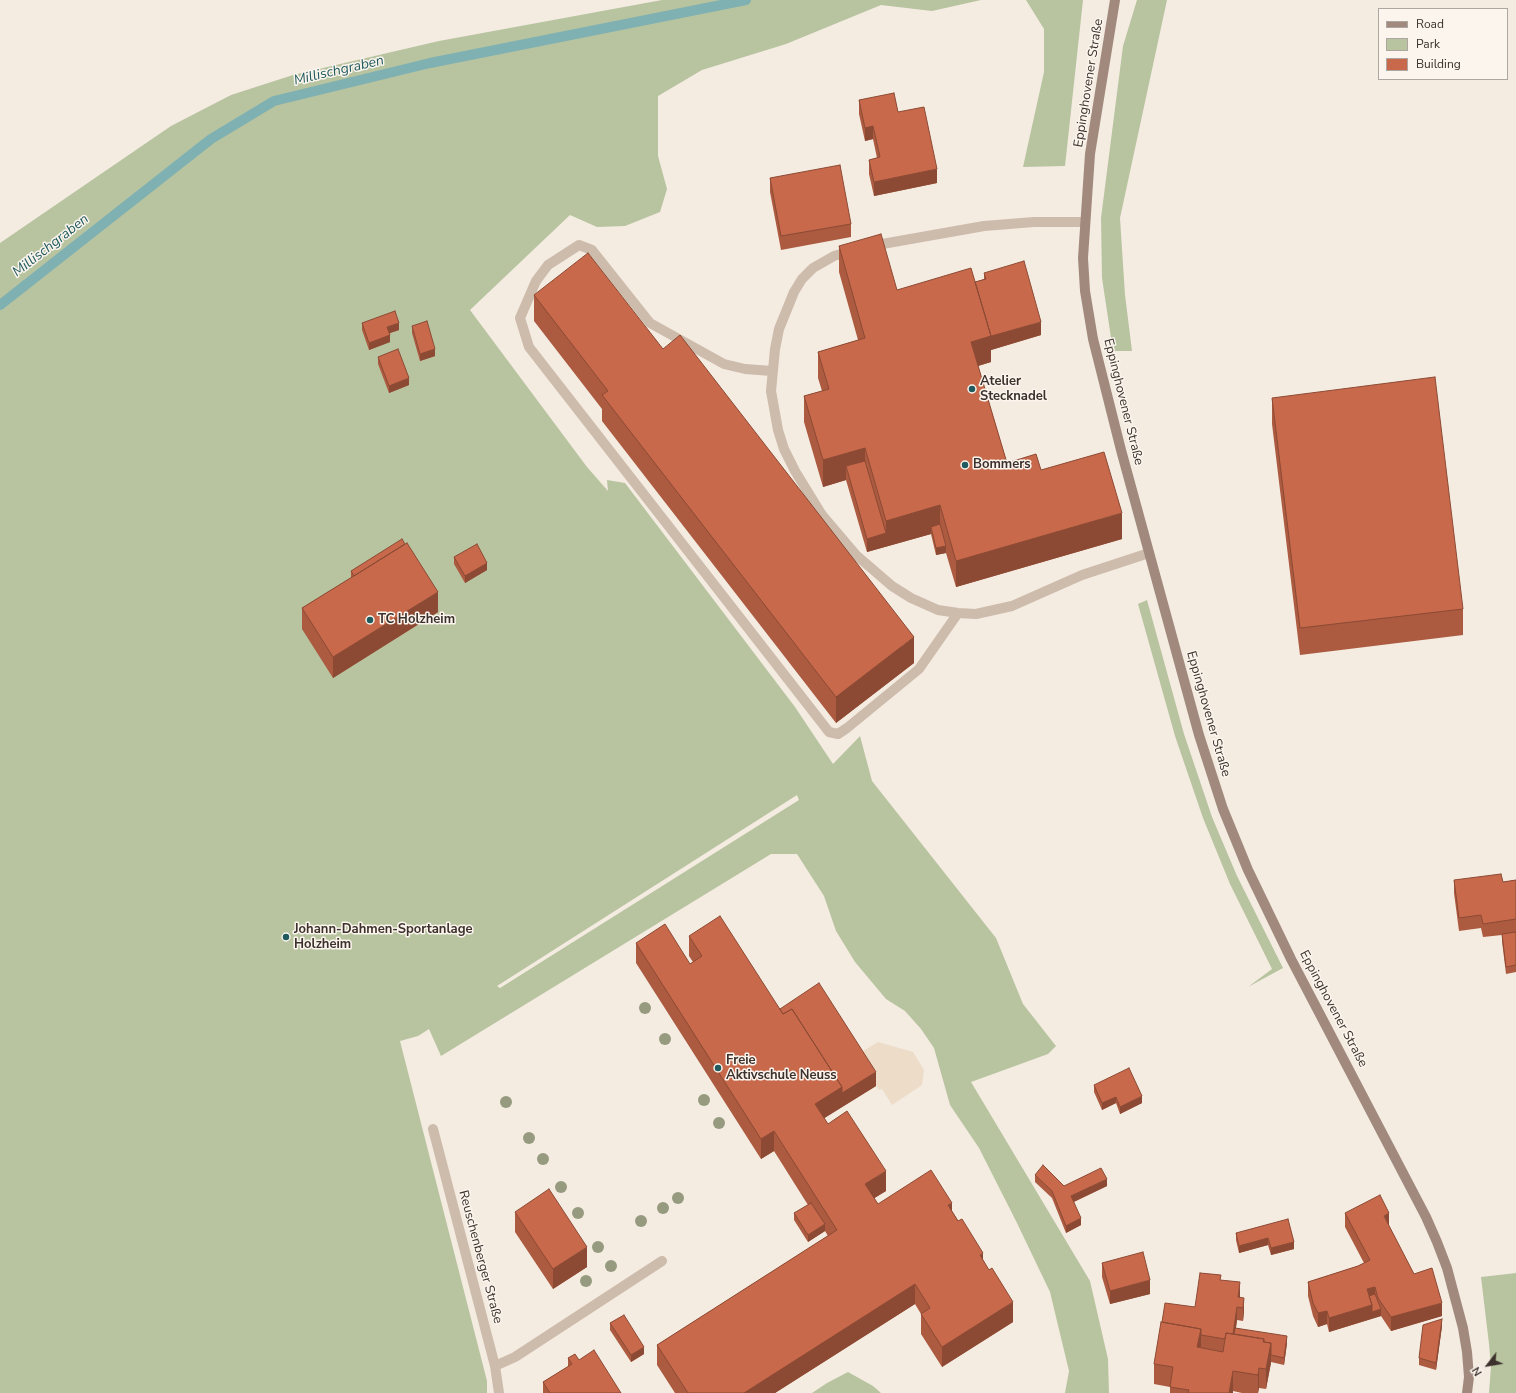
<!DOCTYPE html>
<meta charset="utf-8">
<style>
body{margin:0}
#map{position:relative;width:1516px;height:1393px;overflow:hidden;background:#f4ebe1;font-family:"Nunito Sans",sans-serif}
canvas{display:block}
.legend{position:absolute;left:1378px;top:8px;width:130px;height:72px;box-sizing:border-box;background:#fbf5ee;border:1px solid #aea6a0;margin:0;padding:5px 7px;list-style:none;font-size:12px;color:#3b302b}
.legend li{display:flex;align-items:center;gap:8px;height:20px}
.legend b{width:20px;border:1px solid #aea6a0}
.north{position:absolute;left:1468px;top:1345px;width:40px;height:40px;-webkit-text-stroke:3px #fbf5ee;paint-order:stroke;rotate:239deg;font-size:11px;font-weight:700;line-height:16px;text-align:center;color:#3b302b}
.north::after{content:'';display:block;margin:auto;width:14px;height:18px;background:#3b302b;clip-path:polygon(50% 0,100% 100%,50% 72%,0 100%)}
</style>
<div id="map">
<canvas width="1516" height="1393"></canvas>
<ul class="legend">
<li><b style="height:5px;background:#a18a7d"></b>Road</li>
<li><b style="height:11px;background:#b8c4a0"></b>Park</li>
<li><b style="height:11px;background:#c8694b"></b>Building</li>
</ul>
<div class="north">N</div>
</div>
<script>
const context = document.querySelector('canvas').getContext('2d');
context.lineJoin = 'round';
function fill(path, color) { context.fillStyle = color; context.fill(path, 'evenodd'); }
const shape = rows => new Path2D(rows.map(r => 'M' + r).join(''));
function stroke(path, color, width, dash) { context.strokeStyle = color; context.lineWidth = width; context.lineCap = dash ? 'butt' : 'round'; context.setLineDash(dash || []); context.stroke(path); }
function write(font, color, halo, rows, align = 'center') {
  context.font = font + ' "Nunito Sans",sans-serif'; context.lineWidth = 3; context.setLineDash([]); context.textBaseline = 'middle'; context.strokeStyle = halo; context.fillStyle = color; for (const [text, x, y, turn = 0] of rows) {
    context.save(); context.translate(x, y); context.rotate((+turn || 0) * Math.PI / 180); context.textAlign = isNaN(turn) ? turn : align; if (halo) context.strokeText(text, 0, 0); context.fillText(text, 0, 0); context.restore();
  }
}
const green = shape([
 [662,0,981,0,932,11,881,5,786,44,702,70,658,96,658,156,667,189,660,212,625,226,597,227,570,215,470,310,587,467,608,491,607,480,625,483,795,707,833,764,860,736,872,781,996,938,1023,1004,1056,1046,1048,1054,971,1082,1090,1281,1108,1359,1109,1393,1065,1393,1069,1371,1050,1292,1016,1221,979,1148,950,1105,934,1048,921,1029,905,1011,886,999,855,962,836,931,824,896,797,854,771,854,441,1056,429,1029,418,1036,400,1041,487,1381,487,1393,0,1393,0,243,171,126,231,95,293,75,439,41],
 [797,795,799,800,500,988,497,986],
 [1026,0,1083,0,1065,166,1023,167,1044,72,1044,29],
 [1137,0,1167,0,1120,218,1125,295,1132,351,1113,351,1102,278,1101,218,1123,46],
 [1147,600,1184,734,1212,817,1237,876,1283,968,1248,987,1272,969,1230,884,1203,818,1175,736,1138,604],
 [1516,1273,1516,1393,1489,1393,1491,1366,1489,1344,1481,1277],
 [848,1372,873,1386,881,1393,812,1393,827,1383]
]);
const plaza = shape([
 [878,1042,913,1052,924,1070,922,1085,892,1105,882,1089,879,1090,858,1054]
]);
const stream = shape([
 [0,305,211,139,274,101,430,63,746,0]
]);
const service = shape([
 [871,246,984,226,1034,222,1084,222],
 [851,251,834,256,813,268,802,279,794,292,779,329,775,349,771,391,778,430,784,449,795,471,822,515,856,555,892,586,911,598,938,610,958,613,976,614,1012,606,1082,575,1149,553],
 [772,371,745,369,724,364,650,323,592,250,579,245,548,265,536,281,520,318,529,347,829,732,838,734,847,728,919,669,958,613],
 [433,1129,495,1366,499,1393],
 [495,1366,515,1357,662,1261]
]);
const secondary = shape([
 [1115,0,1090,154,1083,258,1085,291,1093,339,1121,450,1199,735,1223,809,1248,870,1291,959,1426,1217,1437,1242,1447,1268,1463,1328,1467,1352,1469,1377,1467,1393]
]);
const trees = [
 [645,1008],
 [665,1039],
 [704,1100],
 [506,1102],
 [719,1123],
 [529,1138],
 [543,1159],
 [561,1187],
 [678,1198],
 [663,1208],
 [578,1213],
 [641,1221],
 [598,1247],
 [611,1266],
 [586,1281]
];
const wall = shape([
 [859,100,898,112,937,183,874,196,869,174,869,160,877,158,873,139,865,141,859,114],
 [770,178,851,224,851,237,781,250,770,192],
 [839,246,897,290,975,282,984,279,984,273,1041,335,991,350,991,362,978,366,1007,463,1041,470,1122,539,956,587,946,553,936,555,931,534,867,552,846,480,823,487,804,422,804,396,822,391,818,378,818,352,858,340,839,272],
 [534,295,663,349,914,663,836,723,602,421,602,409,534,321],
 [362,323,399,330,390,333,390,342,369,350,362,330],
 [412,326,435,356,420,361,412,333],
 [378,357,409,385,389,393,378,364],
 [1272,398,1463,609,1463,635,1300,655,1272,424],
 [454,557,487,570,465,583,454,564],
 [351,571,438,612,333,678,302,629,302,608,351,578],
 [1454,880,1503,882,1516,880,1516,972,1506,974,1502,941,1502,935,1483,937,1481,928,1459,931,1454,893],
 [689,936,876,1086,824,1118,828,1124,886,1191,874,1198,878,1204,952,1211,983,1260,1013,1322,942,1367,921,1334,921,1314,915,1304,775,1393,675,1393,657,1365,657,1345,828,1236,825,1231,808,1242,794,1220,794,1213,808,1205,774,1151,761,1159,636,963,636,943,690,964,693,962,689,956],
 [1094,1085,1142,1103,1120,1114,1116,1103,1102,1110,1094,1092],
 [1035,1175,1064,1186,1107,1186,1074,1202,1081,1225,1066,1233,1052,1198,1035,1182],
 [515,1212,587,1267,553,1289,515,1232],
 [1345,1213,1389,1226,1414,1274,1442,1316,1391,1331,1381,1316,1329,1332,1327,1324,1318,1327,1313,1316,1308,1296,1308,1282,1358,1266,1364,1263,1345,1227],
 [1236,1233,1294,1242,1294,1249,1271,1255,1268,1245,1239,1253,1236,1240],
 [1102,1263,1150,1294,1110,1304,1102,1277],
 [1221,1280,1240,1297,1244,1311,1243,1321,1237,1320,1236,1328,1287,1343,1284,1365,1271,1362,1266,1389,1259,1388,1258,1393,1242,1393,1233,1391,1233,1393,1170,1393,1170,1387,1154,1384,1154,1364,1162,1322,1195,1307],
 [610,1323,644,1354,631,1362,610,1330],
 [1442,1326,1436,1370,1419,1365,1419,1358],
 [568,1358,579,1360,621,1393,543,1393,543,1382,568,1367]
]);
const shadedWall = shape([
 [873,126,873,139,865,141,865,128],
 [937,169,937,183,874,196,874,182],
 [1041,322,1041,335,991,350,991,362,971,368,971,342],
 [399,323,399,330,387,334,387,327],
 [390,335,390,342,369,350,369,343],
 [435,349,435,356,420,361,420,354],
 [409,378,409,385,389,393,389,386],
 [865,448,865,474,846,466,846,480,823,487,823,460],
 [940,505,940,531,931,527,931,534,867,552,867,539,886,533,886,521],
 [1122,513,1122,539,956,587,956,561],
 [946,546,946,553,936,555,936,548],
 [487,563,487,570,465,583,465,576],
 [438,592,438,612,333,678,333,657],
 [914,637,914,663,836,723,836,697],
 [876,1072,876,1086,815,1124,815,1104,842,1087],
 [1142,1096,1142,1103,1120,1114,1120,1107],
 [1116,1097,1116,1103,1102,1110,1102,1103],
 [774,1131,774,1151,761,1159,761,1139],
 [886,1171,886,1191,865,1204,865,1184],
 [1107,1179,1107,1186,1071,1203,1071,1196],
 [952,1203,952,1223,948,1205],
 [1389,1213,1389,1227,1384,1216],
 [1081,1218,1081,1225,1066,1233,1066,1226],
 [825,1224,825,1231,808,1242,808,1235],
 [1268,1238,1268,1245,1239,1253,1239,1246],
 [1294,1242,1294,1249,1271,1255,1271,1248],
 [587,1247,587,1267,553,1289,553,1269],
 [983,1253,983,1273,980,1255],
 [1150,1280,1150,1294,1110,1304,1110,1291],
 [1240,1282,1240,1296,1239,1307,1238,1297],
 [915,1284,915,1304,775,1393,744,1393],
 [1375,1287,1375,1301,1369,1303,1367,1289],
 [1244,1298,1244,1311,1243,1321,1243,1308],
 [1013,1302,1013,1322,942,1367,942,1347],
 [1442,1303,1442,1316,1391,1331,1391,1317],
 [1372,1305,1381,1309,1381,1316,1329,1332,1329,1318],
 [1237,1307,1237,1320,1233,1347,1232,1340],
 [1327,1311,1327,1324,1318,1327,1318,1313],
 [1442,1319,1442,1326,1436,1370,1436,1363],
 [1201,1329,1201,1349,1197,1347],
 [1287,1336,1287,1343,1284,1365,1284,1358],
 [1271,1343,1271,1363,1266,1389,1266,1369],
 [644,1347,644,1354,631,1362,631,1355],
 [1259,1368,1259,1388,1258,1393,1258,1375],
 [1233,1371,1233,1393,1229,1393]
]);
const building = shape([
 [894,93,898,112,924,107,937,169,874,182,869,160,880,157,873,126,865,128,859,100,894,93],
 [840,165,851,224,781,236,770,178,840,165],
 [881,234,897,290,971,268,991,336,971,342,1007,463,1036,454,1041,470,1104,452,1122,513,956,561,940,505,886,521,865,448,823,460,804,396,829,389,818,352,865,338,839,246,881,234],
 [588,253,663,349,680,335,914,637,836,697,602,395,608,391,534,295,588,253],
 [1024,261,1041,322,988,337,991,336,975,282,986,279,984,273,1024,261],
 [395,311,399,323,387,327,390,335,369,343,362,323,395,311],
 [427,321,435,349,420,354,412,326,427,321],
 [398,349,409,378,389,386,378,357,398,349],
 [1435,377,1463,609,1300,628,1272,398,1435,377],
 [865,461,886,533,867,539,846,466,865,461],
 [940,524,946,546,936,548,931,527,940,524],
 [402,539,405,544,354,576,351,571,402,539],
 [407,543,438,592,333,657,302,608,407,543],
 [477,544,487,563,465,576,454,557,477,544],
 [1501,874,1503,882,1516,880,1516,919,1483,924,1481,915,1459,918,1454,880,1501,874],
 [720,916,783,1014,792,1009,842,1087,815,1104,828,1124,847,1111,886,1171,865,1184,878,1204,931,1170,952,1203,948,1205,958,1221,962,1219,983,1253,980,1255,989,1270,992,1268,1013,1302,942,1347,921,1314,930,1308,915,1284,744,1393,688,1393,657,1345,837,1230,774,1131,761,1139,636,943,665,924,690,964,702,956,689,936,720,916],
 [1516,932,1516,965,1506,967,1502,934,1516,932],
 [819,983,876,1072,842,1093,842,1087,792,1009,783,1014,780,1009,819,983],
 [1129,1068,1142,1096,1120,1107,1116,1097,1102,1103,1094,1085,1129,1068],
 [1043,1165,1064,1186,1101,1168,1107,1179,1071,1196,1081,1218,1066,1226,1052,1191,1035,1175,1043,1165],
 [549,1189,587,1247,553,1269,515,1212,549,1189],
 [1380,1195,1389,1213,1384,1216,1414,1274,1432,1268,1442,1303,1391,1317,1378,1298,1375,1287,1367,1289,1372,1305,1329,1318,1327,1311,1318,1313,1313,1303,1308,1282,1358,1266,1370,1260,1345,1213,1380,1195],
 [811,1203,825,1224,808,1235,794,1213,811,1203],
 [1288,1219,1294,1242,1271,1248,1268,1238,1239,1246,1236,1233,1288,1219],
 [1143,1252,1150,1280,1110,1291,1102,1263,1143,1252],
 [1200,1273,1221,1275,1220,1280,1240,1282,1238,1297,1244,1298,1243,1308,1237,1307,1233,1334,1226,1333,1225,1339,1201,1335,1201,1329,1162,1322,1165,1303,1195,1307,1200,1273],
 [1375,1294,1381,1309,1372,1312,1372,1305,1369,1296,1375,1294],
 [624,1315,644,1347,631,1355,610,1323,624,1315],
 [1442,1319,1436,1363,1419,1358,1423,1325,1442,1319],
 [1161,1322,1201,1329,1197,1347,1223,1352,1226,1333,1264,1339,1263,1342,1271,1343,1266,1369,1259,1368,1258,1375,1233,1371,1229,1393,1188,1393,1189,1390,1170,1387,1173,1367,1154,1364,1161,1322],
 [1235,1328,1287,1336,1284,1358,1271,1355,1271,1343,1264,1342,1264,1339,1234,1334,1235,1328],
 [594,1350,621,1393,550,1393,543,1382,572,1364,568,1358,575,1354,579,1360,594,1350]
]);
const markers = [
 [972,389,4,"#1f5a5e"],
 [965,465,4,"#1f5a5e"],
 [370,620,4,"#1f5a5e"],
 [286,937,4,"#1f5a5e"],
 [718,1068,4,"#1f5a5e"]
];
const streetNames = [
 ["Eppinghovener Straße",1089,83,-81],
 ["Eppinghovener Straße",1123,402,76],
 ["Eppinghovener Straße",1208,714,74],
 ["Eppinghovener Straße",1333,1009,62],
 ["Reuschenberger Straße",480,1257,75]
];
const poiNames = [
 ["Atelier",980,382],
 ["Stecknadel",980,397],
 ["Bommers",973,465],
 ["TC Holzheim",378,620],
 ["Johann-Dahmen-Sportanlage",294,930],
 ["Holzheim",294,945],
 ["Freie",726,1061],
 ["Aktivschule Neuss",726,1076]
];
const waterNames = [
 ["Millischgraben",339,71,-13],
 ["Millischgraben",51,246,-38]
];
fill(green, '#b8c4a0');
fill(plaza, '#ecdcc8');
stroke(stream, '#7fb0b2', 10);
stroke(service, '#cdbbac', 10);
stroke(secondary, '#a18a7d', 10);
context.fillStyle = '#969b7f';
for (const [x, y] of trees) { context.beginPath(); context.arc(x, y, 6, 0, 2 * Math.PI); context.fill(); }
fill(wall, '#ac5a40');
fill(shadedWall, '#8c4a34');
fill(building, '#c8694b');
stroke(building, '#8c4a34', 1);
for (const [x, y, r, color] of markers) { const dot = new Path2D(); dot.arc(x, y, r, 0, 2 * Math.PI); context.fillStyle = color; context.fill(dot); stroke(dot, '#fbf5ee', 1.5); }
write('13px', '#3b302b', '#fbf5ee', streetNames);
write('bold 13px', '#3b302b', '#fbf5ee', poiNames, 'left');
write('italic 14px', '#1f5a5e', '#fbf5ee', waterNames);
</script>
